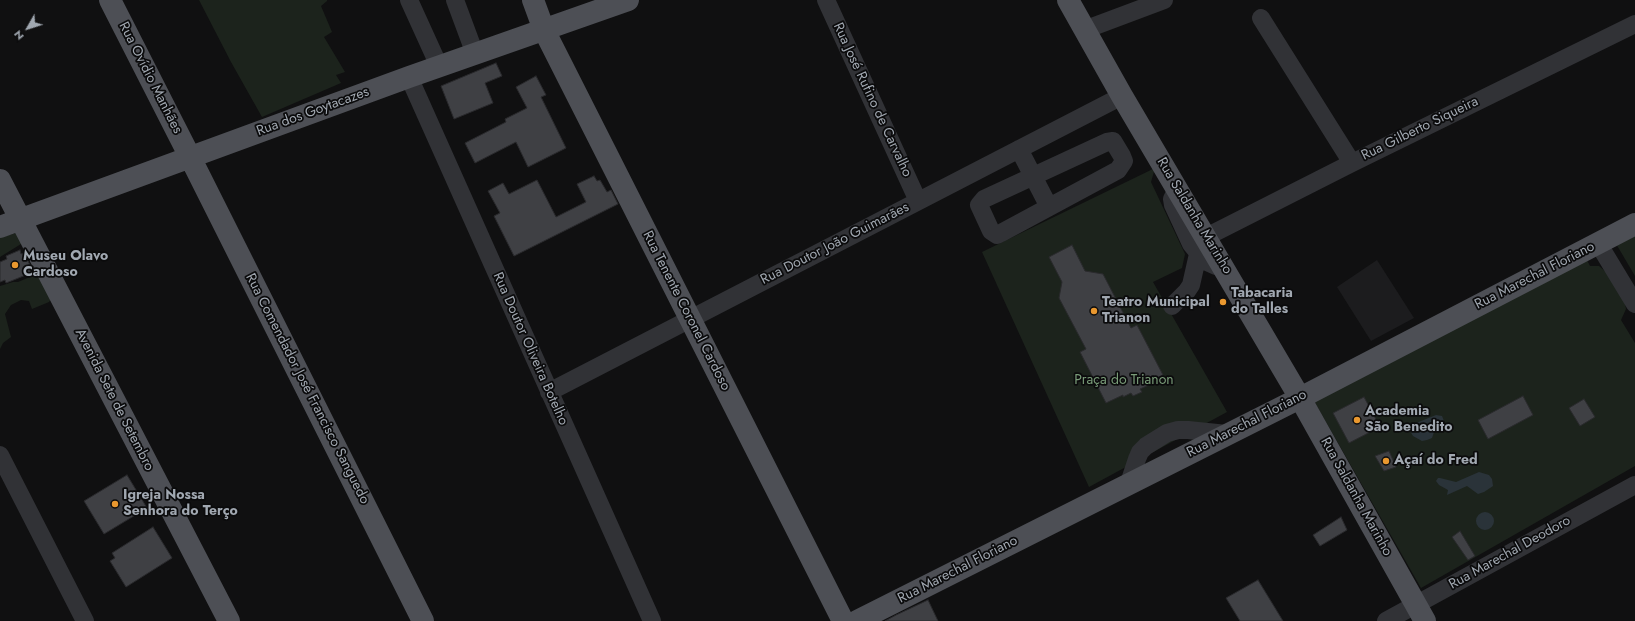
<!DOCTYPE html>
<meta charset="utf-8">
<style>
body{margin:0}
#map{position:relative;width:1635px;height:621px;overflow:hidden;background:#101011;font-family:Jost,sans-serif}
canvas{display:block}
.north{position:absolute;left:8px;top:8px;width:40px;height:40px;-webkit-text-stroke:3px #0b0b0c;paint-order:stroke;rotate:231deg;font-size:11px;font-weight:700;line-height:16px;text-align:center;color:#a1a8b1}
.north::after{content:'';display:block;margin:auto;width:14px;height:18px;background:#a1a8b1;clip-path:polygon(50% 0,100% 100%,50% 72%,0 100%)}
</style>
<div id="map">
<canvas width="1635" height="621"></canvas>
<div class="north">N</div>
</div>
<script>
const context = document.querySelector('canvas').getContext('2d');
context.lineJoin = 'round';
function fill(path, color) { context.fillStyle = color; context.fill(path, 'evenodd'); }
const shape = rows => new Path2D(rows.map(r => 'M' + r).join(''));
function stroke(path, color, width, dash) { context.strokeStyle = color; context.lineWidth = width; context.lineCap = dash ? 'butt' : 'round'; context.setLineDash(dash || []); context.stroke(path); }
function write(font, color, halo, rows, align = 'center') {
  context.font = font + ' Jost,sans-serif'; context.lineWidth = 3.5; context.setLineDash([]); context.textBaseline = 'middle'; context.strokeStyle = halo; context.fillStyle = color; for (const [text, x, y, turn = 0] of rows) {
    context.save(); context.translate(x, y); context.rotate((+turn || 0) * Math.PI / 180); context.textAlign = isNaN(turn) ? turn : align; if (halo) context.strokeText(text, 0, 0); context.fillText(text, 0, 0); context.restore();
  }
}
const built = shape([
 [1377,260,1414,318,1371,341,1337,287]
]);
const green = shape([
 [199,0,327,0,327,1,321,6,332,32,324,37,345,72,336,75,341,83,262,117,231,62],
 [1155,168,1151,182,1185,254,1182,268,1153,282,1227,412,1089,487,982,252],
 [1635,232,1635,276,1615,242],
 [17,233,21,240,21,244,0,257,0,237],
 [1587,260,1590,266,1599,266,1606,272,1624,298,1626,309,1621,320,1635,343,1635,466,1421,588,1314,401],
 [40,276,51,299,49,302,32,309,29,301,21,300,11,305,5,314,11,337,3,343,0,349,0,286,13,282,18,282,30,277]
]);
const water = shape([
 [1436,415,1442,416,1444,421,1443,425,1434,432,1432,438,1427,440,1422,441,1413,436,1410,431,1411,425],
 [1479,472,1489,475,1492,479,1493,486,1484,492,1478,494,1467,486,1447,495,1448,490,1439,485,1436,481,1438,478,1440,478,1456,482],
 '1476 521a9 9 0 1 1 18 0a9 9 0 1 1-18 0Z'
]);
const building = shape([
 [496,63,502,76,485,83,493,103,454,119,441,86,496,63],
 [536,76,546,95,541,97,566,148,528,167,516,142,475,163,465,143,506,122,505,119,527,108,516,87,536,76],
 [594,176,597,181,600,180,607,192,611,190,618,204,514,256,494,216,500,213,488,191,503,183,509,194,537,180,556,217,586,202,577,184,594,176],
 [1072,245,1085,271,1103,274,1131,328,1137,325,1163,375,1148,383,1149,385,1140,389,1142,392,1133,396,1131,393,1123,397,1123,395,1106,403,1080,352,1086,349,1059,298,1062,282,1049,257,1072,245],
 [20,250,21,254,24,253,32,269,30,270,31,273,6,283,5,280,0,282,0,262,7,259,6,256,20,250],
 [1523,396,1533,415,1488,439,1478,420,1523,396],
 [1364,397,1380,427,1349,443,1333,413,1364,397],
 [1584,399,1595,417,1580,426,1569,408,1584,399],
 [1389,451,1396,467,1384,471,1375,456,1389,451],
 [127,475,147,508,104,534,84,501,127,475],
 [1341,517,1347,530,1320,546,1313,535,1341,517],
 [153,527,172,558,126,587,110,561,115,558,112,553,153,527],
 [1460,531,1475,556,1468,560,1452,537,1460,531],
 [1258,580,1283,621,1240,621,1226,598,1258,580],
 [928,600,938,621,885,621,896,615,928,600]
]);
const minor = shape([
 [409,0,439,66],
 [455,0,475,54],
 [826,0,918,201],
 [1261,18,1352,163],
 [1084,30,1164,0],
 [409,77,652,621],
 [1113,141,1122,156,1124,161,1118,170,1001,233,997,235,991,231,979,205,984,199,1107,142,1113,141],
 [1019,149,1049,207],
 [1177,189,1172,199,1173,205,1191,244,1205,261,1216,266,1222,265],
 [1206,237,1352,163,1635,24],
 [1598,243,1635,304],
 [1172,306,1187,291,1191,285,1198,254],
 [549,392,1122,96],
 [0,455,85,621],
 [1129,483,1137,459,1140,452,1146,446,1167,433,1178,430,1188,430,1227,434],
 [1386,621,1635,485]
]);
const major = shape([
 [110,0,190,157,423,621],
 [533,0,544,30,843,621],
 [1068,0,1122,96,1300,398,1425,621],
 [0,180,229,621],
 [0,227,409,77,628,0],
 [857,621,1300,398,1635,224]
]);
const markers = [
 [15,265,4,"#ea982f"],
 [1223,302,4,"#ea982f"],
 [1094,311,4,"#ea982f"],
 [1357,420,4,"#ea982f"],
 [1386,461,4,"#ea982f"],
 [115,504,4,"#ea982f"]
];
const streetNames = [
 ["Rua Ovídio Manhães",150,78,63],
 ["Rua José Rufino de Carvalho",872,100,65],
 ["Rua dos Goytacazes",313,112,-20],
 ["Rua Gilberto Siqueira",1420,129,-26],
 ["Rua Saldanha Marinho",1194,216,59],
 ["Rua Doutor João Guimarães",835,244,-27],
 ["Rua Marechal Floriano",1535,276,-27],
 ["Rua Tenente Coronel Cardoso",686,311,63],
 ["Rua Doutor Oliveira Botelho",530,349,66],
 ["Rua Comendador José Francisco Sanguedo",307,389,63],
 ["Avenida Sete de Setembro",114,400,63],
 ["Rua Marechal Floriano",1247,424,-27],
 ["Rua Saldanha Marinho",1356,497,61],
 ["Rua Marechal Deodoro",1510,553,-29],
 ["Rua Marechal Floriano",958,570,-27]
];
const poiNames = [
 ["Museu Olavo",23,257],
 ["Cardoso",23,273],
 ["Tabacaria",1231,294],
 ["do Talles",1231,310],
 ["Teatro Municipal",1102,303],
 ["Trianon",1102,319],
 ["Academia",1365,412],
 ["São Benedito",1365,428],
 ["Açaí do Fred",1394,461],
 ["Igreja Nossa",123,496],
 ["Senhora do Terço",123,512]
];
const parkNames = [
 ["Praça do Trianon",1124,381]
];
fill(built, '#1c1c1e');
fill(green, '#1c231c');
fill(water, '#2a3339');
fill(building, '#3f4044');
stroke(building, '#2a2a2d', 1);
stroke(minor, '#313236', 18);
stroke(major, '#4d4f55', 22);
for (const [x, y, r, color] of markers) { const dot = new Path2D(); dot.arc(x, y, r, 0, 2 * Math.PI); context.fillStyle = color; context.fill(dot); stroke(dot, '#0b0b0c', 1.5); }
write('14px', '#a1a8b1', '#0b0b0c', streetNames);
write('bold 14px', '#a1a8b1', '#0b0b0c', poiNames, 'left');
write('14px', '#7a9c79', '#0b0b0c', parkNames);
</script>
